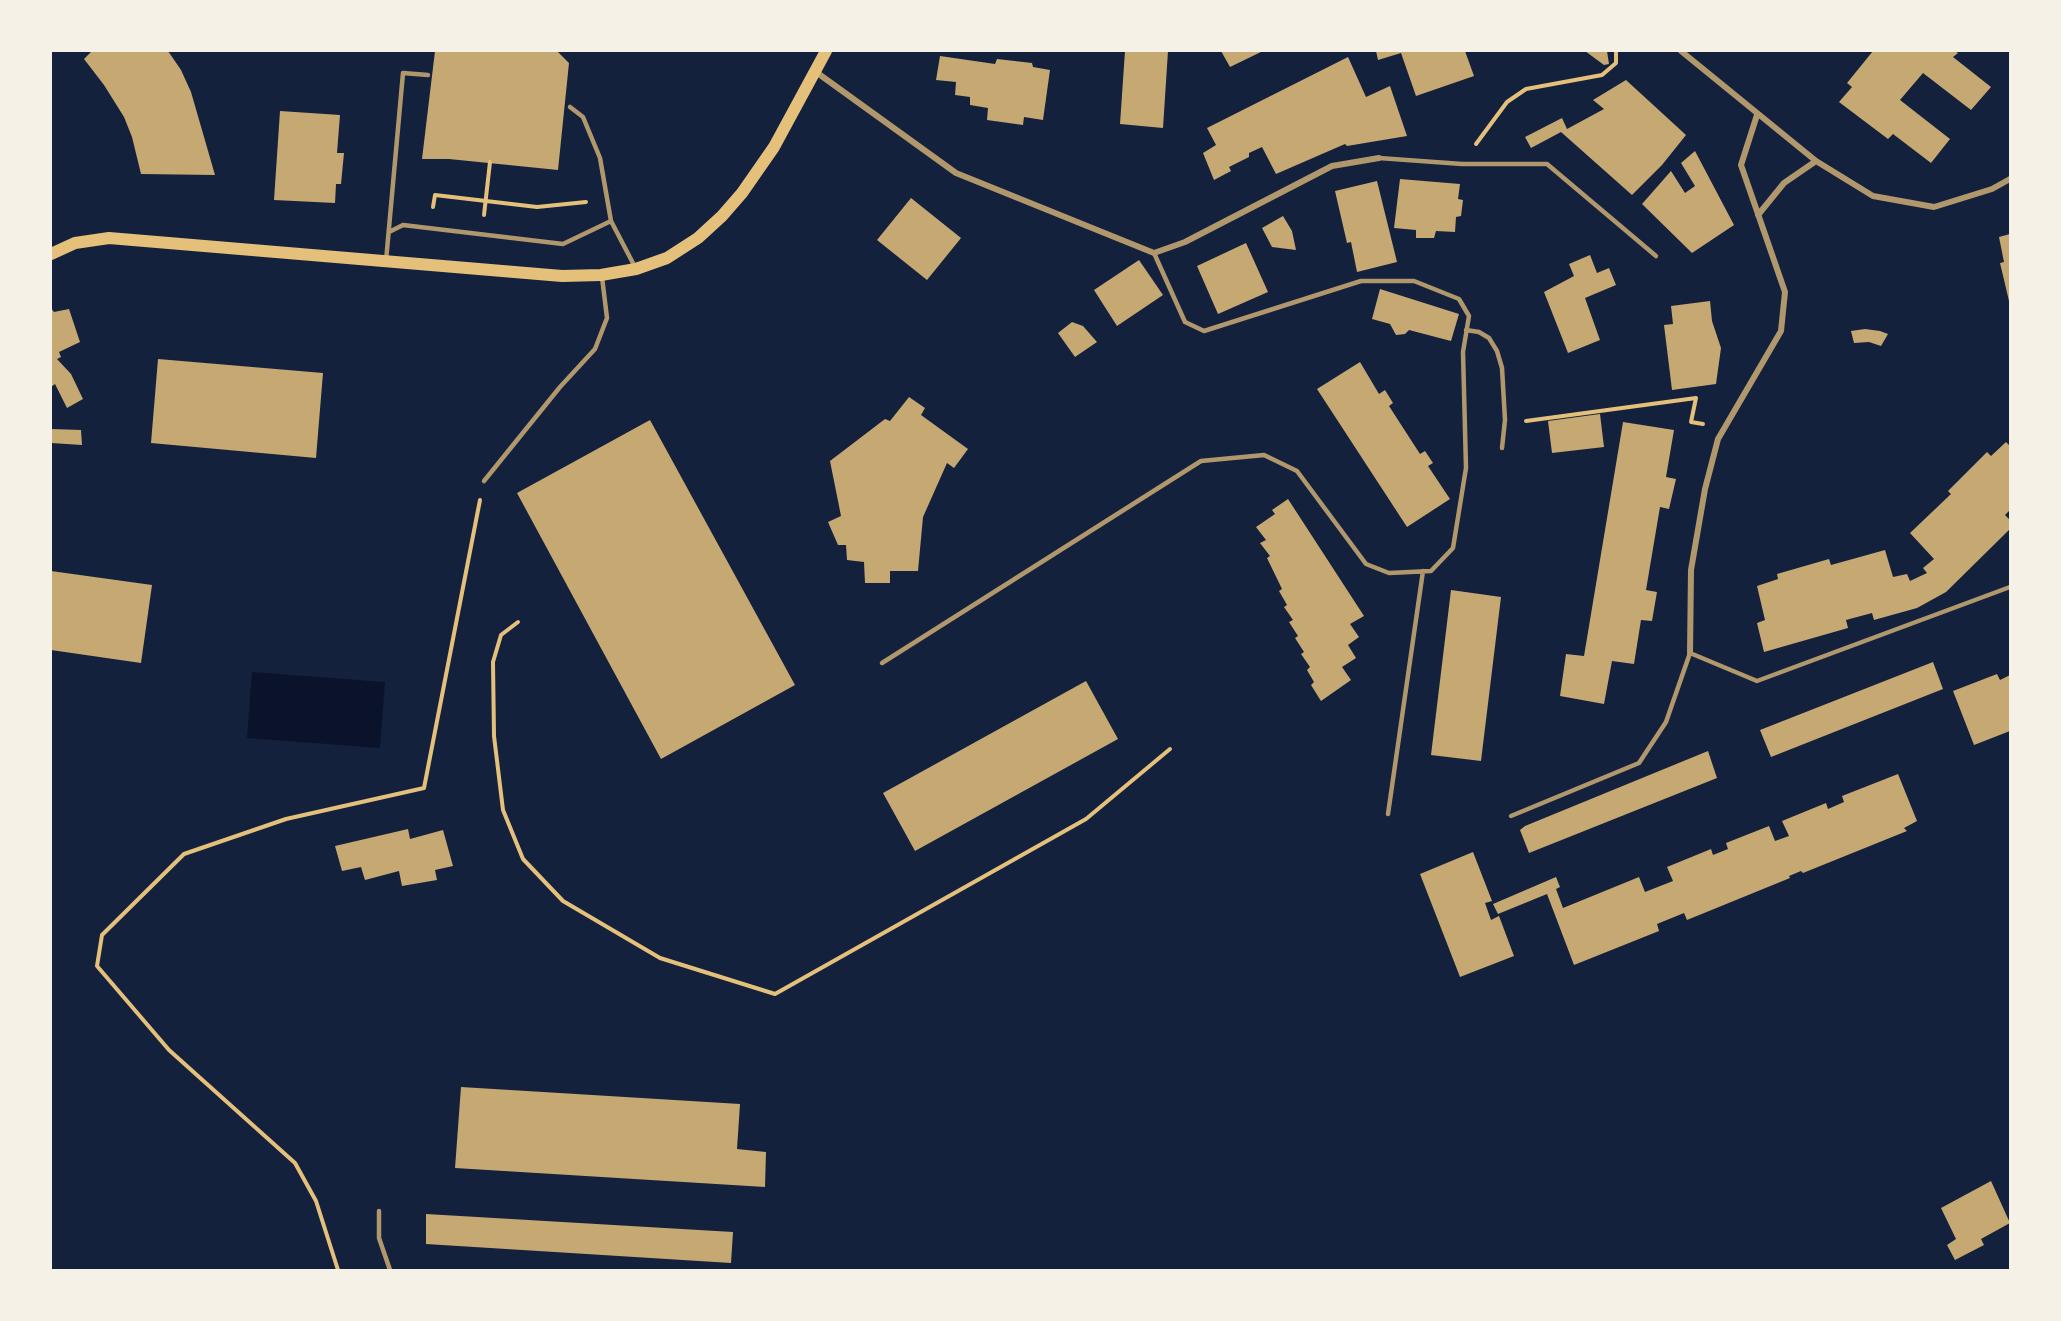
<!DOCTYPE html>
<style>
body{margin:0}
#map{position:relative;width:2061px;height:1321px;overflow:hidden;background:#14213d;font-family:"DM Sans",sans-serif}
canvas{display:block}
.frame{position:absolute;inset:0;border:52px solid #f6f1e7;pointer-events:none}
</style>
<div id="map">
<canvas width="2061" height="1321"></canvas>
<div class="frame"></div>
</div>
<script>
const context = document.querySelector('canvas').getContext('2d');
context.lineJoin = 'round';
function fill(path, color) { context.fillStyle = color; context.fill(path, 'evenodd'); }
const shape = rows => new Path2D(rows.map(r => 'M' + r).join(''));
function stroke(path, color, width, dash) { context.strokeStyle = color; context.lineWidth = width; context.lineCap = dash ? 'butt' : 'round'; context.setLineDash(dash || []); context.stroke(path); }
const water = shape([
 [252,672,385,682,380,748,247,738]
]);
const building = shape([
 [92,51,168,51,181,70,191,92,215,175,141,174,132,137,124,117,104,85,84,59],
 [435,51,557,51,569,63,558,170,449,159,422,159],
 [1125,51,1168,51,1163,128,1120,124],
 [1221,51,1263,51,1230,67],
 [1376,51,1465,51,1474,76,1416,96,1401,53,1378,60],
 [1585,51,1607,51,1609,64,1604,65],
 [1873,51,1955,51,1958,53,1953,57,1991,87,1971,110,1923,73,1900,100,1950,139,1931,163,1893,134,1888,139,1839,102,1852,87,1847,83],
 [940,56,995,64,997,59,1032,63,1033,67,1050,70,1043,120,1024,117,1023,125,987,120,988,108,970,105,970,97,955,95,956,82,936,80],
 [1348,57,1366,97,1390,86,1407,136,1347,146,1345,144,1276,174,1262,147,1249,153,1249,157,1229,167,1231,171,1214,180,1203,153,1216,145,1207,128],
 [1626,80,1686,135,1662,165,1632,195,1561,132,1531,148,1525,137,1562,118,1567,129,1604,109,1593,100],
 [280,111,340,115,337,153,344,153,341,184,336,184,335,203,274,200],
 [1695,151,1734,225,1692,253,1642,204,1671,171,1685,193,1695,186,1681,163],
 [1400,179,1460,184,1458,199,1463,200,1461,216,1456,217,1455,232,1436,231,1434,238,1416,238,1416,230,1394,228],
 [1377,181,1397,262,1357,272,1351,242,1347,243,1335,191],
 [911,198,961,238,927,280,877,240],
 [1283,216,1292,231,1296,250,1272,247,1262,228],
 [2010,234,2010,301,2009,301,2000,263,2004,262,1999,237],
 [1246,243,1268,292,1218,314,1197,266],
 [1590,255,1597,273,1609,268,1616,285,1585,298,1600,340,1568,353,1544,292,1574,276,1569,264],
 [1139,260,1163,295,1117,326,1094,290],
 [1380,289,1459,314,1451,341,1409,330,1405,334,1396,335,1390,324,1372,319],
 [1710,301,1712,321,1721,348,1716,384,1672,390,1664,325,1673,324,1671,306],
 [51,308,54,312,69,309,80,342,59,352,61,357,57,359,71,374,83,399,67,408,55,384,51,387],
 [1072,322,1083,326,1097,342,1075,357,1058,333],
 [1865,329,1880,331,1888,334,1881,346,1869,342,1854,343,1851,331],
 [158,359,323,373,316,458,151,443],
 [1360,362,1379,394,1385,390,1393,403,1389,406,1420,454,1425,451,1433,463,1428,466,1450,499,1407,527,1317,389],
 [909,397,925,408,921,415,968,449,954,468,947,463,923,517,918,571,890,571,890,583,865,583,864,562,847,560,846,545,838,545,828,522,841,516,830,461,885,419,890,421],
 [1600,414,1604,447,1552,453,1548,421],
 [650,420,795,685,661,759,517,493],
 [1623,422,1674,430,1666,477,1676,479,1669,509,1660,507,1646,590,1657,592,1652,621,1641,620,1634,664,1612,661,1604,704,1560,696,1566,654,1584,656],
 [51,429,81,430,82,445,51,443],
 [2006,442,2010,446,2010,510,2005,515,2010,520,2010,529,1946,592,1917,608,1874,620,1872,613,1846,620,1848,628,1764,652,1757,623,1765,620,1757,586,1778,579,1777,574,1829,559,1831,565,1885,550,1893,577,1907,574,1910,581,1927,573,1923,568,1934,559,1910,533,1951,494,1948,491,1987,452,1991,456],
 [1288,499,1364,616,1350,624,1359,637,1348,645,1356,658,1342,667,1351,680,1321,701,1311,685,1314,682,1307,670,1310,667,1301,654,1304,652,1295,638,1298,636,1289,622,1293,620,1284,607,1287,605,1279,591,1282,589,1267,558,1270,556,1260,543,1266,540,1256,527,1275,514,1272,510],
 [51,571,152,585,141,663,51,650],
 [1451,590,1501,597,1481,761,1431,755],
 [1933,662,1943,689,1771,757,1760,730],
 [1997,674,2000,680,2010,675,2010,731,1974,745,1953,691],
 [1086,681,1118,739,915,851,883,793],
 [1708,751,1717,778,1529,853,1520,830,1525,826],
 [1898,774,1917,821,1904,828,1907,831,1803,873,1801,871,1789,876,1790,878,1687,920,1684,913,1657,924,1659,931,1574,965,1547,894,1498,914,1493,904,1556,877,1560,887,1556,889,1563,908,1639,877,1645,892,1673,881,1667,867,1711,849,1713,855,1728,849,1726,843,1769,826,1775,841,1789,836,1782,821,1826,803,1828,809,1844,802,1842,796],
 [408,829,410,839,443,830,453,866,435,870,437,880,402,886,399,871,365,880,361,867,342,871,335,846],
 [1473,852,1492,901,1485,903,1491,920,1499,916,1514,956,1460,977,1420,874],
 [461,1087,740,1104,737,1149,766,1152,765,1187,455,1168],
 [1991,1181,2010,1223,1981,1239,1984,1245,1955,1260,1947,1245,1956,1239,1941,1208],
 [426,1214,733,1232,731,1263,426,1244]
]);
const path = shape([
 [1476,144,1507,102,1526,89,1602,75,1616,63,1616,51],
 [433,207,435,195,537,207,586,202],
 [484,215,490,162],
 [1526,421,1696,398,1691,422,1703,424],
 [518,622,501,635,493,662,494,736,503,810,523,859,563,901,660,958,775,994,1086,819,1170,749],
 [338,1270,316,1201,295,1163,169,1050,97,966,102,935,184,854,286,819,424,788,480,500]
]);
const service = shape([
 [570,107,583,117,600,158,611,221,635,267],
 [1379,158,1462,164,1547,164,1656,256],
 [389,232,403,225,563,244,611,221],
 [386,261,403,73,428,75],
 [1466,330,1479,332,1489,338,1497,351,1502,368,1505,420,1502,448],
 [484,481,560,387,595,349,607,318,602,277],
 [882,663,1201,461,1264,455,1297,471,1366,564,1389,573,1431,571,1453,548,1466,468,1463,352,1469,316,1459,299,1414,281,1361,281,1204,331,1185,322,1154,253],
 [1388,814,1423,571],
 [1511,816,1639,763,1666,722,1690,653,1757,681,2010,587],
 [379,1211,379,1238,390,1270]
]);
const minor = shape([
 [1681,51,1816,161,1873,196,1934,207,1992,189,2010,179],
 [816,72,956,173,1154,253,1185,242,1332,166,1379,158],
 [1758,215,1784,183,1816,161],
 [1690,653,1691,570,1705,489,1718,439,1781,331,1785,292,1741,165,1757,115]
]);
const secondary = shape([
 [51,254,75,243,109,238,562,276,601,275,636,269,667,258,698,238,722,216,742,193,774,147,826,51]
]);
fill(water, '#0b132b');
fill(building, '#c6a872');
stroke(path, '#e5c07b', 4);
stroke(service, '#b1986c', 4.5);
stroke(minor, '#b1986c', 6);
stroke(secondary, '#e5c07b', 12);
</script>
